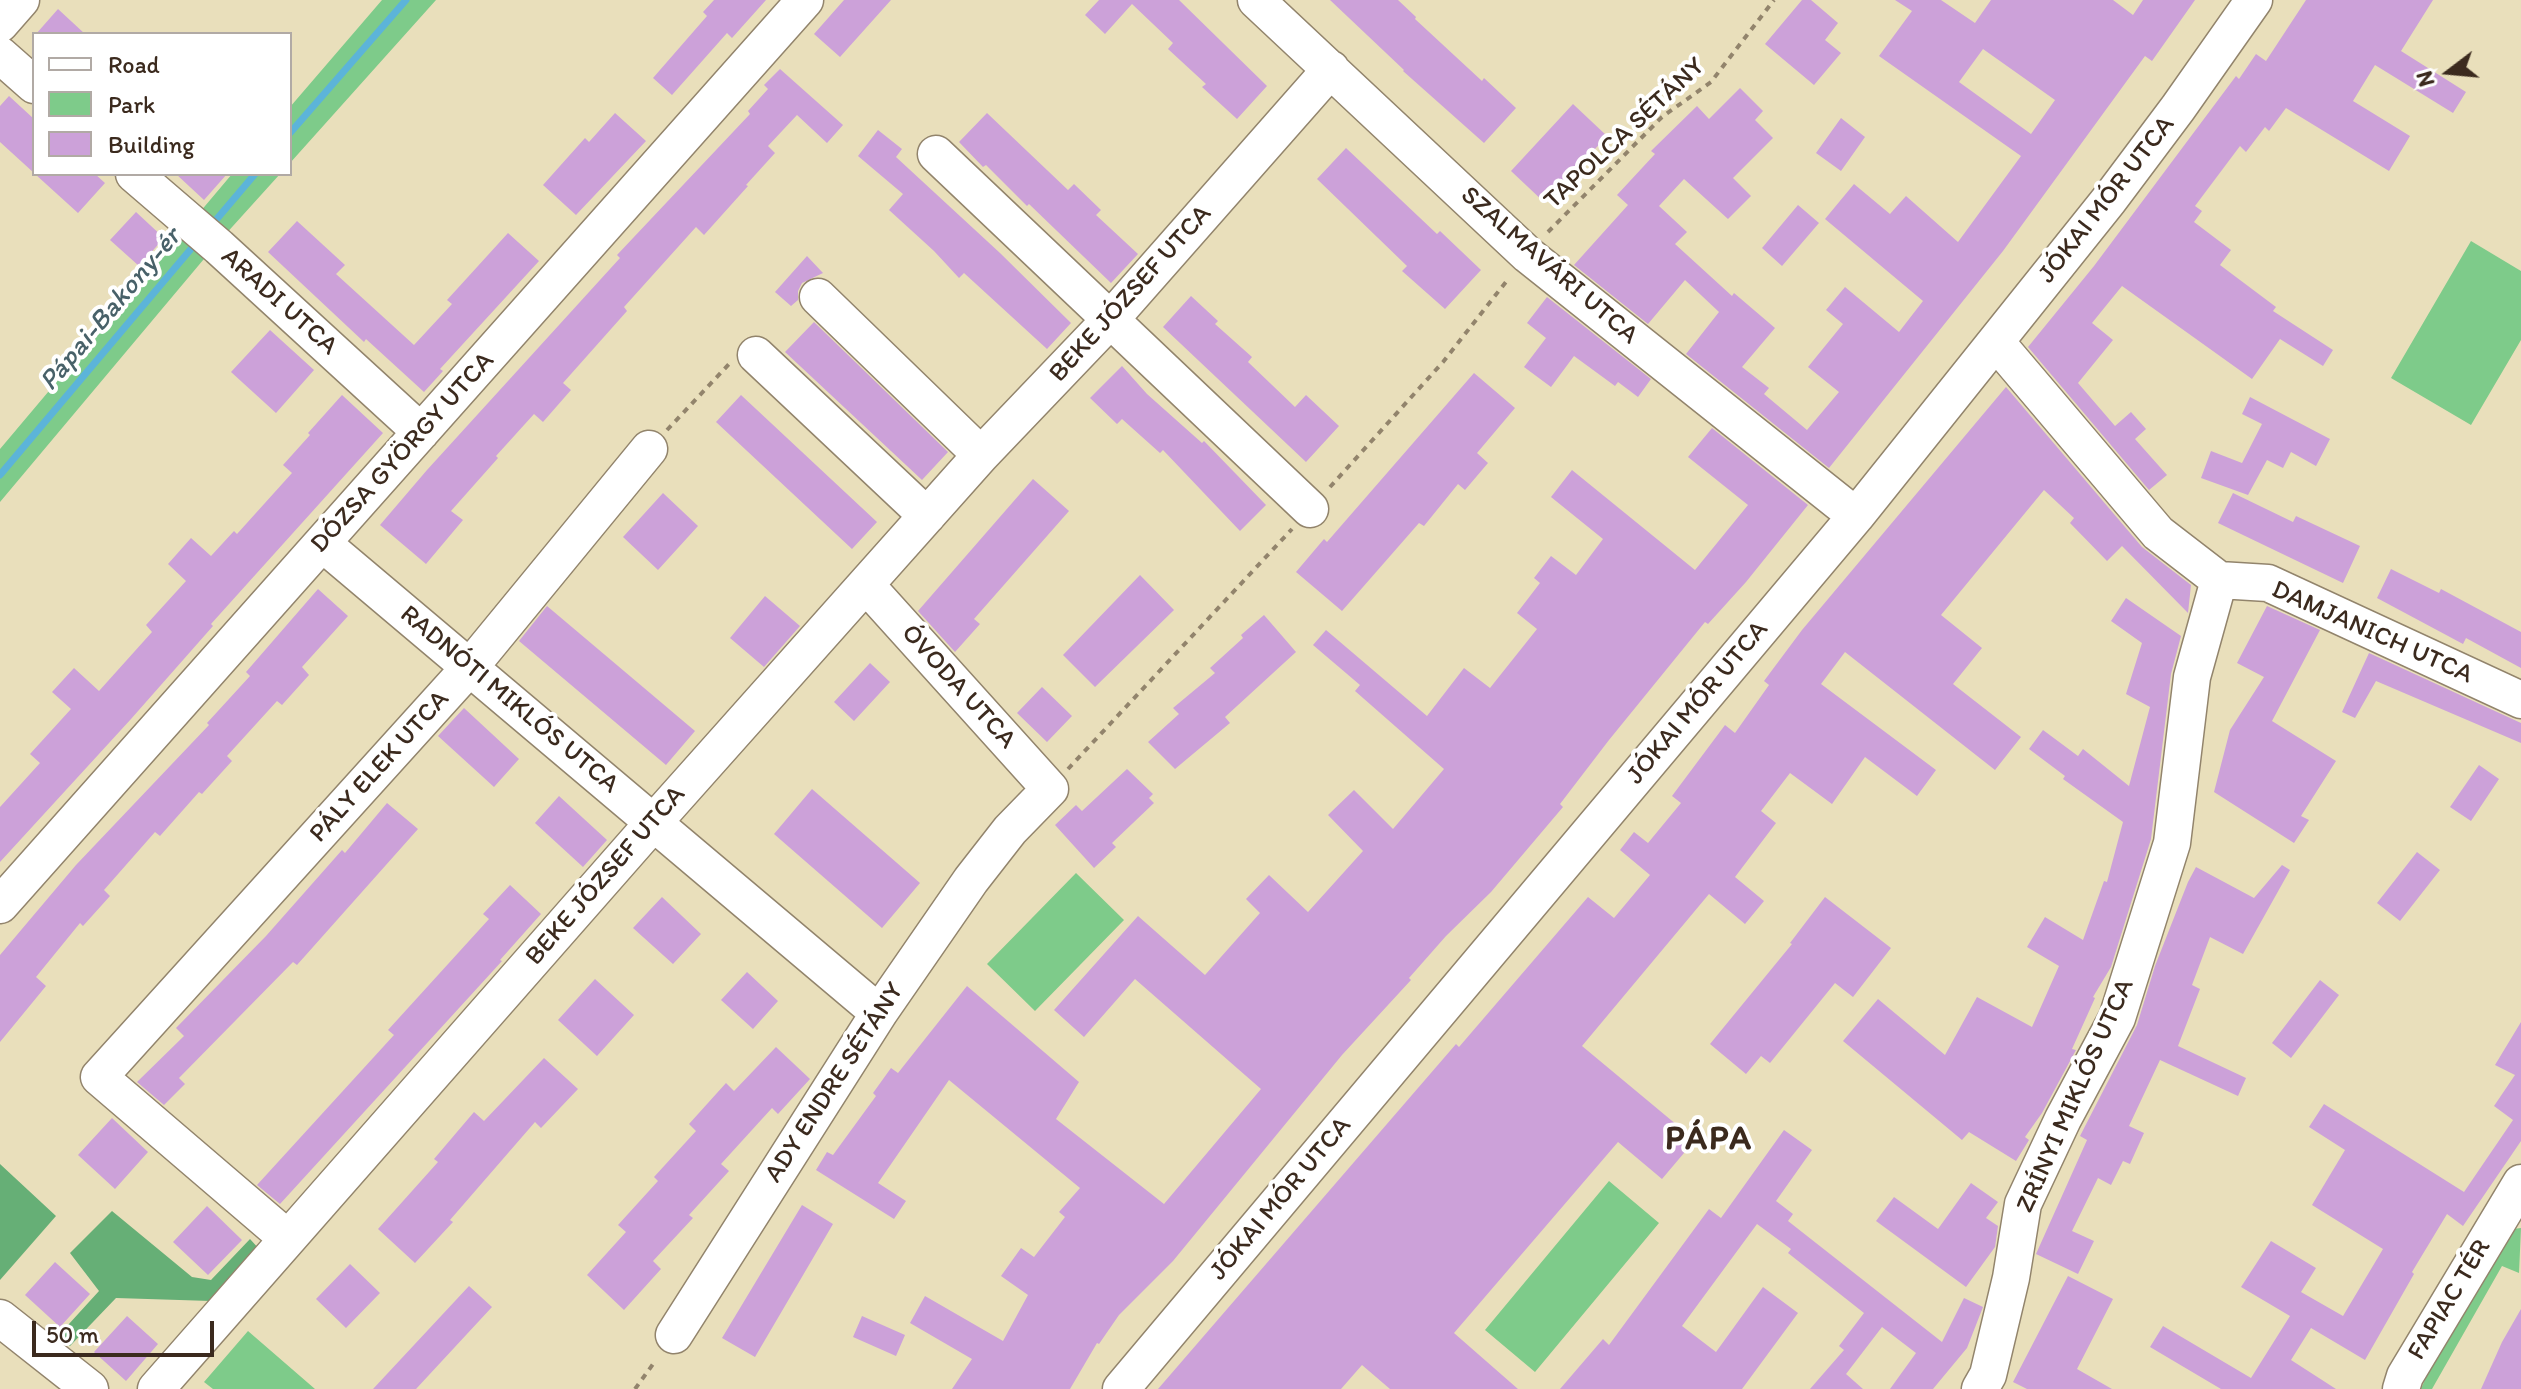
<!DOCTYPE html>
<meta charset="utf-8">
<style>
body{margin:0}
#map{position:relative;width:2521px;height:1389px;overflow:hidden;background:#e9dfbb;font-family:Itim,sans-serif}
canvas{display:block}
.legend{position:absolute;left:32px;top:32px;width:260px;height:144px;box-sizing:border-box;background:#fff;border:2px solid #b1aaa5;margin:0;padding:10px 14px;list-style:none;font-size:24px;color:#3b2a1e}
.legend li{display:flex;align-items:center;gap:16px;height:40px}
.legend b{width:40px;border:2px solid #b1aaa5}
.north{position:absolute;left:2409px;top:32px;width:80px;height:80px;-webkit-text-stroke:6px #fff;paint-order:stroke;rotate:254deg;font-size:22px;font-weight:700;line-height:32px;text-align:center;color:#3b2a1e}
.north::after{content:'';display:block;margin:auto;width:28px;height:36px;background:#3b2a1e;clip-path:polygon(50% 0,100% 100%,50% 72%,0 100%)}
.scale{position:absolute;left:32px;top:1321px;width:182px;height:36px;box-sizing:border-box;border:4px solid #3b2a1e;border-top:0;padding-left:10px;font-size:24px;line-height:28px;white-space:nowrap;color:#3b2a1e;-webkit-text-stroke:6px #fff;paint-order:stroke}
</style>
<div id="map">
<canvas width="2521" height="1389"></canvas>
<ul class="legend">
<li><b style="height:10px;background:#fff"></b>Road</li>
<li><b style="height:22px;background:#7ecb8a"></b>Park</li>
<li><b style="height:22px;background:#cca1d9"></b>Building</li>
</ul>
<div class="north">N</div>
<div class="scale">50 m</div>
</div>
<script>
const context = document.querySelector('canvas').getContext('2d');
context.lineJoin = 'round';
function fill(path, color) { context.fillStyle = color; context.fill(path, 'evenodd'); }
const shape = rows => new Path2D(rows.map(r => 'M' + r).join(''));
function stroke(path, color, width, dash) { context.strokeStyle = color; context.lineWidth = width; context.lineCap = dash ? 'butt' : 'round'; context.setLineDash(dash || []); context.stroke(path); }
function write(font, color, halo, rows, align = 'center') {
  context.font = font + ' Itim,sans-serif'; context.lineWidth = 8; context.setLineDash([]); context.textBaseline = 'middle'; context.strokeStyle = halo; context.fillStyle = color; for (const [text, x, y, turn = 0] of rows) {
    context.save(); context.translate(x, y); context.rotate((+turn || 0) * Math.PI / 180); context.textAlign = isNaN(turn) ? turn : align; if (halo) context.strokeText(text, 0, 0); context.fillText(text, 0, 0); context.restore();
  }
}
const green = shape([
 [382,0,436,0,290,163,290,107],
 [232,174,280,174,214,247,0,502,0,449],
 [2471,241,2521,271,2521,340,2471,425,2391,378],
 [1076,873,1124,920,1035,1011,987,964],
 [1609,1181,1659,1223,1535,1372,1485,1330],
 [2521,1228,2519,1273,2502,1266,2432,1389,2421,1389,2436,1354,2513,1229],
 [248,1331,315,1389,213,1389,204,1382]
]);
const forest = shape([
 [0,1164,56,1216,0,1280],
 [112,1211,192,1277,211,1280,250,1239,260,1250,211,1301,116,1298,70,1346,58,1336,99,1291,70,1253]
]);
const stream = shape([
 [290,133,406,0],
 [210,227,255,174],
 [0,475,196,243]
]);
const building = shape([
 [714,0,766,0,732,38,727,33,672,95,653,78,707,16,703,12],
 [844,0,891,0,840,57,814,34],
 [1099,0,1179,0,1267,86,1237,119,1202,87,1206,84,1168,49,1173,43,1132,4,1105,34,1085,15],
 [1330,0,1398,0,1416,17,1415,19,1482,81,1484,78,1516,108,1484,143,1403,71,1404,70],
 [1802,0,1811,0,1838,23,1825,40,1841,53,1814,85,1765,44],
 [1895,0,1941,0,1975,23,1991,0,2113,0,2133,15,2143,0,2195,0,2152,61,2145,56,2003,251,1829,468,1686,354,1719,312,1685,280,1648,324,1574,265,1628,205,1617,195,1655,154,1651,151,1697,106,1709,119,1740,88,1763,111,1755,120,1773,138,1733,178,1751,196,1728,219,1684,179,1659,206,1687,232,1675,244,1732,296,1734,293,1775,328,1742,367,1769,388,1764,394,1807,430,1839,392,1808,367,1843,324,1826,310,1845,287,1899,332,1923,301,1825,219,1854,184,1890,214,1906,196,1958,242,2021,156,1879,56,1912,11],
 [1983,49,2055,100,2031,134,1959,82],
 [2306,0,2433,0,2401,51,2466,92,2453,113,2375,65,2353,101,2410,136,2389,171,2286,108,2269,131,2265,127,2246,152,2240,146,2195,206,2202,211,2194,222,2231,250,2220,265,2276,307,2273,311,2333,350,2323,366,2280,339,2252,379,2122,286,2092,323,2113,340,2078,383,2115,426,2131,412,2146,429,2135,439,2167,475,2149,490,2028,347,2094,266,2236,76,2239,79,2256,54,2266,61],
 [58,9,85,34,36,34],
 [780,69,843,125,827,143,797,115,768,146,775,153,746,185,748,186,704,235,696,227,624,307,627,311,563,383,571,390,543,422,534,414,496,456,498,458,451,511,463,520,426,564,380,525,427,470,620,258,617,255,750,114,748,111,768,89,764,85],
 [9,96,34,119,34,173,0,142,0,106],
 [1573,104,1607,136,1545,203,1511,171],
 [615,113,646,141,576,215,543,185,585,138,589,142],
 [987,113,1068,190,1074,184,1101,210,1096,215,1138,254,1111,283,1029,204,1027,206,986,165,983,167,959,142],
 [1841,118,1865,137,1841,171,1816,153],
 [878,130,902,149,896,157,1000,253,1071,323,1047,349,964,273,959,278,934,251,889,210,903,194,858,156],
 [1346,148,1437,234,1440,231,1481,270,1445,309,1402,271,1407,266,1317,179],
 [35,174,95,174,105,183,78,213],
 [176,174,227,174,204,200],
 [1798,205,1819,223,1782,266,1762,248],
 [136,212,164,238,139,266,110,240],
 [297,221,345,265,336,274,414,345,452,304,447,300,508,233,539,261,440,369,443,371,424,392,366,339,364,342,268,252],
 [807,256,823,273,802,283,798,291,798,300,791,306,775,292],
 [1191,296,1218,321,1215,324,1252,357,1248,362,1295,407,1306,395,1339,426,1306,462,1163,327],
 [1547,297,1651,379,1638,397,1618,382,1615,386,1574,356,1551,387,1524,367,1546,338,1527,323],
 [814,322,948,452,922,480,785,352],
 [270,330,314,370,276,413,231,372],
 [1122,366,1147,394,1202,443,1204,441,1266,505,1240,531,1163,450,1160,453,1122,419,1117,424,1090,398],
 [1474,373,1515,408,1477,453,1488,463,1465,490,1458,484,1424,526,1419,523,1342,611,1296,572,1324,539,1327,542],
 [2006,387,2142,547,2191,585,2188,613,2122,546,2107,561,2070,523,2074,518,2044,490,1941,615,1982,648,1953,684,2021,737,1995,770,1845,652,1821,684,1936,770,1917,796,1865,757,1832,804,1790,773,1761,811,1776,823,1735,877,1764,901,1745,924,1709,894,1582,1046,1695,1140,1662,1179,1618,1142,1454,1333,1518,1389,1390,1389,1362,1365,1341,1389,1158,1389,1456,1044,1459,1047,1588,897,1614,918,1650,875,1620,850,1634,832,1648,843,1681,803,1672,796,1725,725,1735,733,1769,685,1764,681,1802,630],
 [342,395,383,433,211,624,213,626,131,719,0,862,0,807,40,763,30,754,71,709,52,692,74,668,99,691,152,632,146,625,186,581,168,564,191,538,211,556,234,531,237,534,292,473,283,465,310,435,308,433],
 [741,395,877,522,852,549,716,422],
 [2250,397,2330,439,2316,466,2291,452,2283,468,2267,460,2248,495,2201,478,2211,451,2242,463,2262,424,2242,414],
 [1712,428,1808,505,1746,582,1708,624,1705,622,1609,740,1560,804,1563,807,1491,892,1446,936,1409,978,1411,980,1342,1055,1173,1261,1119,1315,1099,1344,1097,1343,1070,1389,952,1389,972,1359,910,1323,925,1296,1003,1341,1028,1295,1001,1276,1021,1248,1034,1257,1065,1217,1059,1212,1080,1188,949,1080,878,1183,906,1201,894,1219,816,1170,827,1152,833,1155,876,1096,873,1093,891,1068,898,1073,967,986,1079,1082,1056,1119,1164,1204,1261,1089,1135,979,1084,1037,1054,1010,1138,916,1205,975,1260,913,1246,899,1269,875,1308,912,1363,851,1328,815,1354,790,1393,829,1444,769,1355,691,1360,685,1313,645,1326,630,1427,716,1464,668,1490,688,1537,629,1517,613,1540,583,1534,578,1551,556,1576,575,1603,539,1551,497,1572,470,1695,570,1748,505,1688,457],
 [1033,479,1069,511,974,619,980,624,955,652,918,611],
 [663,493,698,526,658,570,623,537],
 [2233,493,2293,522,2296,516,2360,546,2343,583,2218,523],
 [2391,569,2439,593,2441,589,2521,632,2521,668,2466,638,2463,644,2377,598],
 [1140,575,1174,610,1095,687,1063,655],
 [318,589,348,616,302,667,309,675,282,705,277,701,227,756,232,761,202,794,199,792,160,836,155,832,104,890,110,896,83,926,80,923,36,977,46,986,0,1042,0,955,76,865,209,725,207,723,250,676,246,672],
 [765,596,800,626,764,667,730,638],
 [2126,598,2181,636,2171,674,2151,839,2111,967,2093,997,2095,998,2072,1049,2076,1050,2042,1113,2025,1137,2029,1140,2016,1161,1969,1132,1962,1140,1843,1041,1878,999,1945,1055,1977,997,2032,1027,2059,966,2027,947,2045,917,2083,940,2104,881,2107,882,2123,822,2063,779,2065,776,2029,749,2043,730,2078,756,2083,749,2129,786,2150,707,2126,694,2142,643,2111,621],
 [547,606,695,731,666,765,519,641],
 [2267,606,2320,630,2272,721,2336,761,2301,816,2309,820,2294,843,2214,792,2230,730,2264,677,2237,663],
 [1264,615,1296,652,1225,717,1230,723,1175,769,1148,742,1179,714,1173,708,1215,673,1210,668,1243,638,1241,635],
 [2369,653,2521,723,2521,743,2376,681,2355,718,2342,712],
 [870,663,890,682,854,721,834,702],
 [1042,687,1072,716,1047,742,1017,713],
 [464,708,519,759,494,787,438,736],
 [2479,765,2499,779,2471,821,2450,807],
 [1127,769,1153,794,1149,798,1154,803,1112,843,1116,847,1094,868,1055,825,1076,805,1082,811],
 [812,789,920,883,882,928,774,834],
 [559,796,607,840,583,867,535,823],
 [387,803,418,829,297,965,293,962,179,1078,185,1084,164,1105,137,1082,184,1036,176,1028,266,936,342,850,345,853],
 [2417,852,2440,870,2400,921,2377,903],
 [2282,865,2290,870,2243,954,2210,937,2192,985,2200,989,2178,1046,2246,1078,2238,1096,2160,1060,2129,1126,2144,1133,2130,1164,2123,1161,2111,1185,2098,1178,2072,1231,2094,1241,2078,1274,2036,1254,2087,1140,2080,1136,2137,1025,2155,966,2188,882,2196,867,2254,898],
 [510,885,541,914,500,960,502,961,280,1204,257,1185,394,1035,388,1030,489,919,483,914],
 [662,897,701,934,673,964,633,928],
 [1825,897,1891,948,1853,997,1835,983,1770,1063,1761,1056,1746,1074,1710,1044,1792,944,1790,943],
 [747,972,778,1001,753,1029,721,1000],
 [595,979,634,1015,597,1056,558,1020],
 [2320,980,2339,995,2291,1058,2272,1043],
 [2521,1022,2521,1141,2463,1226,2447,1214,2412,1272,2414,1274,2365,1360,2311,1328,2291,1360,2336,1389,2221,1389,2150,1347,2163,1326,2251,1378,2290,1316,2241,1287,2271,1241,2316,1268,2301,1292,2343,1316,2383,1249,2312,1205,2345,1150,2309,1127,2324,1104,2464,1192,2513,1120,2494,1106,2515,1075,2495,1065],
 [776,1047,810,1079,778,1114,772,1108,721,1164,729,1171,689,1215,693,1218,653,1261,661,1269,624,1310,587,1275,626,1232,618,1225,658,1181,654,1177,696,1131,689,1124,726,1083,734,1091],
 [544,1058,578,1089,541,1128,535,1122,450,1220,453,1222,415,1263,378,1229,438,1162,434,1159,474,1112,484,1121],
 [112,1118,148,1152,115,1189,78,1155],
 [1784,1130,1812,1150,1776,1201,1793,1214,1788,1221,1942,1342,1964,1298,1983,1307,1967,1348,1933,1389,1890,1389,1916,1353,1882,1327,1846,1374,1863,1389,1810,1389,1844,1350,1839,1346,1864,1313,1788,1253,1791,1249,1757,1224,1682,1326,1716,1352,1763,1287,1798,1313,1742,1389,1560,1389,1603,1339,1609,1345,1709,1209,1721,1218],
 [1971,1183,1998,1202,1986,1218,1998,1226,1995,1247,1966,1287,1876,1221,1894,1197,1938,1229],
 [802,1205,833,1224,755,1357,722,1338],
 [207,1206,242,1240,208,1275,173,1242],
 [55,1262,90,1294,60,1327,25,1295],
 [350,1264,380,1293,346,1328,316,1299],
 [2068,1276,2113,1299,2077,1369,2112,1389,2027,1389,2013,1382],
 [469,1286,492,1307,416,1389,373,1389],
 [2521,1309,2521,1389,2481,1389,2502,1342],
 [127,1316,158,1344,126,1381,94,1352],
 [862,1316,905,1335,896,1356,853,1337]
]);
const path = shape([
 [1548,232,1662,117,1711,82,1774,0],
 [667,430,730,363],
 [1330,487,1443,362,1509,278],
 [1068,769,1292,529],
 [635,1389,656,1360]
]);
const minor = shape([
 [1256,0,1528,255,1856,516],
 [0,24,21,0],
 [0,55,34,85],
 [936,154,1310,509],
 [134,174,219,247,421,432],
 [818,297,981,455],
 [756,355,927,516],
 [322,543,879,1013],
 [2219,580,2268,583,2521,700],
 [0,905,805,0],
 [287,1238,99,1077,470,667,649,449],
 [0,1318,90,1389],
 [674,1335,879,1013,971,880,1010,830,1050,789,866,585],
 [156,1389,654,822,981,455,1109,321,1331,69],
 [1121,1389,1856,516,2109,200,2178,108,2254,0],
 [1980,1389,1988,1375,2011,1278,2023,1204,2063,1119,2117,1018,2172,843,2192,677,2219,580,2158,533,1996,342],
 [2401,1389,2405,1376,2521,1183]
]);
const streetNames = [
 ["TAPOLCA SÉTÁNY",1625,134,-43],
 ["JÓKAI MÓR UTCA",2107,200,-52],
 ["SZALMAVÁRI UTCA",1549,266,41],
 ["BEKE JÓZSEF UTCA",1131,294,-48],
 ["ARADI UTCA",279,302,42],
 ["DÓZSA GYÖRGY UTCA",403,453,-48],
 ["DAMJANICH UTCA",2372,633,24],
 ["ÓVODA UTCA",958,687,48],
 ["RADNÓTI MIKLÓS UTCA",509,700,40],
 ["JÓKAI MÓR UTCA",1698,703,-50],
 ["PÁLY ELEK UTCA",380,767,-48],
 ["BEKE JÓZSEF UTCA",606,876,-49],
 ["ADY ENDRE SÉTÁNY",835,1083,-57],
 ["ZRÍNYI MIKLÓS UTCA",2076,1096,-66],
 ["JÓKAI MÓR UTCA",1281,1199,-50],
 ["FAPIAC TÉR",2450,1300,-59]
];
const waterNames = [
 ["Pápai-Bakony-ér",111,310,-50]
];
const districtNames = [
 ["PÁPA",1709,1140]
];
fill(green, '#7ecb8a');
fill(forest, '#66af76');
stroke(stream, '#5cb4d9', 7);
fill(building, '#cca1d9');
stroke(minor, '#92846c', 39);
stroke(path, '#92846c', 4, [6, 6]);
stroke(minor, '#fff', 36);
write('26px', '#3b2a1e', '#fff', streetNames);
write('italic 28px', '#486169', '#fff', waterNames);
context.letterSpacing = '2px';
write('bold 34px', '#3b2a1e', '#fff', districtNames);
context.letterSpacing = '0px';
</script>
